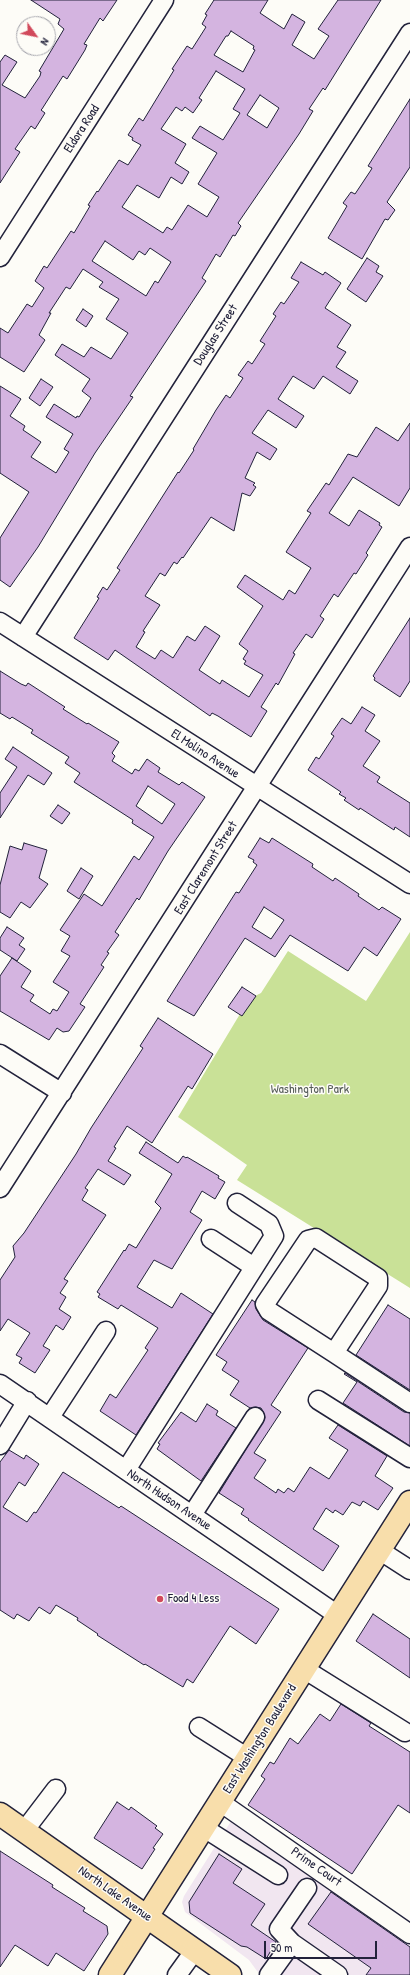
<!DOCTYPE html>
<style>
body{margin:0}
#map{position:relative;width:410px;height:1975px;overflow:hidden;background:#fdfcf7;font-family:"Patrick Hand",sans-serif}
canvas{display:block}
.north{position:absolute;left:16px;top:16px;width:40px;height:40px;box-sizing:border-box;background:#fdfcf7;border:1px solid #a5a5ac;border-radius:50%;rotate:123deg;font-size:11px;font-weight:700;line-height:16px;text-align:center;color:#22223b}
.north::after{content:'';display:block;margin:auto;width:14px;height:18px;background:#d1495b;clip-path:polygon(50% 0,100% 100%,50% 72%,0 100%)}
.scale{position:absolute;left:264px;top:1941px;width:113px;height:18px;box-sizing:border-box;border:2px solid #22223b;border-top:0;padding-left:5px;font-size:12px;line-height:14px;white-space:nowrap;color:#22223b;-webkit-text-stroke:3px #fdfcf7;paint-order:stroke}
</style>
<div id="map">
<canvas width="410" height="1975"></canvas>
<div class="north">N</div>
<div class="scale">50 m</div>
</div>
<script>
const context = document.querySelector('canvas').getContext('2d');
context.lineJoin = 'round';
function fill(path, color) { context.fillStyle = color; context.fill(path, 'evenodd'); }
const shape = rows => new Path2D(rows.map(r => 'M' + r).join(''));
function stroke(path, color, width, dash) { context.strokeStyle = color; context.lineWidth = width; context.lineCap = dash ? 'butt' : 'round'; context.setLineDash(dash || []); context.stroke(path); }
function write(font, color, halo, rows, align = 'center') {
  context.font = font + ' "Patrick Hand",sans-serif'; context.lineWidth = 3; context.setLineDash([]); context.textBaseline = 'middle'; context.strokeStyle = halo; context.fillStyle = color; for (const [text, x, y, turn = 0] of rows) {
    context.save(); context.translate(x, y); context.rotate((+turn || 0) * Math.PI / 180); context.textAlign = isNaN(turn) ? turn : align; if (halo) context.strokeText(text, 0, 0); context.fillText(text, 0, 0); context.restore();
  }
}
const built = shape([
 [233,1818,262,1836,410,1943,410,1975,263,1975,257,1971,249,1960,185,1912,182,1902,184,1896]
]);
const green = shape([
 [410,932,410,1288,237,1180,247,1165,178,1117,249,999,261,993,288,951,366,1001]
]);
const building = shape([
 [31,0,117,0,103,21,100,18,84,44,87,45,85,50,67,79,63,76,42,109,41,110,45,113,35,129,31,126,15,149,20,152,0,183,0,62,5,55,17,62,2,85,25,98,40,76,41,72,39,71,64,29,58,24,60,19,31,0],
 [214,0,268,0,260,13,284,29,292,14,305,22,292,45,314,59,329,36,318,29,338,0,381,0,325,90,323,88,309,109,313,111,299,134,238,223,241,226,235,236,233,235,220,257,216,254,202,278,206,281,130,396,133,397,95,453,38,547,10,587,0,580,0,538,29,492,0,473,0,386,21,399,10,416,25,426,23,430,41,442,31,457,56,473,69,452,64,449,73,434,46,417,54,404,76,418,77,416,79,417,91,398,82,391,90,379,55,355,62,344,84,357,91,347,111,359,128,333,106,319,119,299,99,287,103,282,83,269,70,289,66,287,49,313,51,313,39,335,45,340,24,372,0,357,0,328,8,333,27,304,32,307,44,288,35,281,44,266,47,268,71,231,74,233,90,206,88,205,97,191,98,192,119,160,128,165,141,145,132,140,133,138,128,135,139,118,143,121,174,70,172,69,187,46,192,49,206,27,202,24,207,15,205,14,214,0],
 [231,31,254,46,253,49,255,50,243,72,214,55,226,36,228,36,231,31],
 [216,71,245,89,233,109,240,113,223,140,200,126,192,138,217,153,198,184,219,197,207,217,188,205,172,230,167,227,163,233,122,207,137,185,159,198,171,177,182,184,189,172,175,163,186,144,161,129,176,107,182,111,185,107,193,113,202,100,199,98,216,71],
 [260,95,279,108,267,128,247,115,260,95],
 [105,241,133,260,139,251,145,255,150,248,171,262,158,283,155,281,146,296,92,261,105,241],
 [410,99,410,167,387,202,395,210,388,220,385,219,362,259,328,238,347,206,343,203,351,192,355,194,371,170,372,168,368,166,410,99],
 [367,258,379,266,376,272,383,276,366,302,347,289,367,258],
 [301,262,323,275,325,272,341,283,325,308,351,325,337,347,346,352,336,367,358,381,350,394,323,376,314,389,293,376,278,399,304,416,296,428,268,410,252,433,277,449,270,460,257,452,245,478,255,483,253,485,256,487,250,496,242,493,234,531,211,517,183,558,182,557,177,564,174,562,165,576,160,573,145,596,160,605,143,631,145,632,136,647,155,659,161,650,173,658,187,636,195,641,205,626,220,636,199,670,220,684,222,680,249,697,263,675,244,664,246,661,243,659,248,651,239,644,263,606,237,587,245,575,283,600,289,590,295,594,311,568,286,552,311,513,307,511,326,483,329,485,348,454,357,457,376,427,398,441,410,423,410,488,399,506,353,477,329,513,349,526,359,510,380,523,379,525,382,527,366,553,368,555,356,574,354,573,338,597,334,594,320,616,324,619,312,638,306,634,293,653,295,654,278,685,276,683,261,707,267,711,251,737,218,716,212,713,210,716,115,650,108,660,74,638,96,603,99,598,97,597,103,587,107,590,120,570,117,568,178,472,179,473,194,450,193,449,216,410,226,395,230,398,243,378,238,375,248,361,252,364,265,344,260,341,276,316,273,314,281,302,284,304,299,282,291,278,301,262],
 [83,309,93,316,86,327,76,320,83,309],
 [41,379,53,387,40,406,29,398,41,379],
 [410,618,410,681,400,697,374,680,375,678,373,676,410,618],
 [0,671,21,684,26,686,28,683,65,707,63,709,87,724,88,723,119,742,112,753,115,756,112,761,132,774,135,769,139,771,147,759,160,768,158,772,179,785,182,782,205,797,168,851,139,900,137,898,115,932,119,935,107,952,109,953,101,965,104,967,80,1004,85,1007,69,1031,63,1032,57,1028,49,1040,0,1011,0,976,12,958,31,971,21,987,34,995,30,1001,50,1014,53,1009,57,1011,69,992,53,982,70,956,61,951,70,936,60,930,84,894,102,906,134,856,139,860,154,837,132,823,133,820,74,782,80,773,65,763,69,757,31,733,33,730,12,717,10,719,0,713,0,671],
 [148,786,175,804,162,824,136,806,148,786],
 [362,707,375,715,365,731,380,741,363,766,380,777,377,782,410,803,410,837,395,827,394,830,360,808,359,810,344,800,346,798,339,794,341,792,308,770,316,757,319,759,334,736,331,734,342,718,351,724,362,707],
 [13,747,52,773,44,785,28,775,0,818,0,793,17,767,5,759,13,747],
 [58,805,70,813,62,824,50,816,58,805],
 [260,838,269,843,272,838,313,864,312,867,333,881,335,878,359,894,358,896,379,910,382,907,401,919,377,956,364,947,348,971,290,935,275,957,245,938,194,1016,167,1001,236,892,239,893,257,865,253,862,254,860,248,857,260,838],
 [264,907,284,920,271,939,252,927,264,907],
 [24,843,47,850,39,878,48,884,30,908,21,902,10,918,0,912,0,885,10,846,22,850,24,843],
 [81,868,93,876,79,899,67,891,81,868],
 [7,927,24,938,19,945,25,949,17,961,0,950,0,938,7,927],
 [242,987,256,996,242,1016,228,1007,242,987],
 [158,1018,213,1054,192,1089,188,1086,152,1143,127,1126,114,1147,116,1148,108,1161,131,1175,124,1185,98,1169,85,1188,88,1190,82,1200,106,1215,64,1279,68,1281,60,1293,66,1297,59,1309,71,1317,63,1330,56,1325,43,1346,50,1350,35,1373,19,1363,22,1358,16,1355,30,1333,8,1319,0,1331,0,1280,15,1257,13,1246,24,1233,76,1154,91,1128,143,1048,140,1046,158,1018],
 [146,1142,178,1163,183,1156,186,1158,187,1157,219,1176,218,1178,225,1182,215,1199,202,1191,190,1212,202,1220,172,1269,154,1260,137,1287,172,1308,181,1293,213,1314,136,1435,100,1411,110,1394,116,1398,148,1350,145,1348,158,1328,121,1305,118,1309,98,1297,100,1294,97,1292,124,1250,125,1251,129,1244,136,1248,161,1208,155,1202,172,1174,139,1153,146,1142],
 [252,1300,255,1302,256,1309,263,1320,308,1348,271,1405,281,1412,254,1453,266,1460,254,1478,276,1493,278,1489,284,1493,288,1488,294,1492,310,1467,329,1479,348,1450,329,1438,338,1425,387,1456,375,1476,393,1488,378,1510,363,1501,360,1506,352,1502,343,1515,335,1510,333,1513,326,1508,313,1529,339,1546,323,1571,248,1520,249,1519,241,1514,244,1509,219,1493,265,1418,264,1413,261,1408,256,1407,250,1408,230,1395,239,1381,222,1370,227,1362,216,1355,252,1300],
 [388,1305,410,1319,410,1390,356,1355,388,1305],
 [345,1373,404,1412,410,1413,410,1446,343,1403,357,1382,344,1374,345,1373],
 [207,1404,218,1411,216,1415,236,1428,201,1481,157,1449,160,1444,158,1443,181,1412,196,1422,207,1404],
 [9,1450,24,1459,26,1455,39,1464,25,1486,19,1482,3,1507,27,1522,34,1512,36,1513,63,1472,119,1508,121,1506,279,1609,256,1644,230,1626,193,1683,187,1679,183,1687,145,1664,144,1665,97,1635,98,1634,77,1620,78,1618,56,1605,50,1614,39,1607,29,1621,17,1614,14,1619,0,1610,0,1462,9,1450],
 [373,1614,410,1639,410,1678,356,1641,373,1614],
 [341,1704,371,1723,369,1726,410,1752,410,1813,398,1805,352,1874,248,1805,265,1779,261,1776,270,1762,274,1764,290,1738,298,1744,320,1714,330,1721,341,1704],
 [117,1802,129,1810,131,1807,157,1826,155,1828,163,1834,153,1848,155,1849,142,1869,94,1838,117,1802],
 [0,1851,53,1885,52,1887,85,1908,83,1911,107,1926,108,1934,84,1971,56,1953,48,1966,15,1945,0,1967,0,1851],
 [219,1854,242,1869,233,1883,265,1904,251,1925,276,1942,266,1959,247,1947,241,1946,190,1913,189,1902,219,1854],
 [331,1892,410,1947,410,1975,366,1975,371,1968,308,1924,331,1892]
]);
const minor = shape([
 [0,257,164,0],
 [0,622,410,884],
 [23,637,410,33],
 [0,1054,62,1093],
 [0,1188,410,547],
 [211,1239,254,1267],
 [334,1353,378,1286,378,1278,316,1238,308,1240,265,1304,269,1311,334,1353,410,1403],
 [0,1384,339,1616],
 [318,1400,410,1458],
 [50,1417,106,1331],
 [0,1445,27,1401],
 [126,1470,274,1236,269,1224,237,1203],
 [192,1515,255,1417],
 [379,1550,410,1570],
 [304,1669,405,1732],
 [199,1727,248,1758],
 [220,1802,410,1934],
 [204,1828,278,1875],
 [24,1831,56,1789],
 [307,1888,279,1929,292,1943,338,1975],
 [177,1975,195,1950],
 [269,1975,292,1943]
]);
const major = shape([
 [0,1814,230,1975],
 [110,1975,410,1502]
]);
const markers = [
 [160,1599,4,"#d1495b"]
];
const streetNames = [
 ["Eldora Road",82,129,-57],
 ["Douglas Street",216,335,-57],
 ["El Molino Avenue",205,754,33],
 ["East Claremont Street",206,868,-58],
 ["North Hudson Avenue",169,1500,34],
 ["East Washington Boulevard",260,1739,-58],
 ["Prime Court",316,1867,35],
 ["North Lake Avenue",115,1894,35]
];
const parkNames = [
 ["Washington Park",310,1090]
];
const poiNames = [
 ["Food 4 Less",168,1599]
];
fill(built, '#f1e6f0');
fill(green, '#c9e197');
fill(building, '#d4b4e0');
stroke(building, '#22223b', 1);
stroke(minor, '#22223b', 21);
stroke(major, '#22223b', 25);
stroke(minor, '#fdfcf7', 18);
stroke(major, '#f8deab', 22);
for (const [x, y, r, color] of markers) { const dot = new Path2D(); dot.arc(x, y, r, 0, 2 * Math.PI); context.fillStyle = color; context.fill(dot); stroke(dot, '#fdfcf7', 1.5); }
write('13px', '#22223b', '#fdfcf7', streetNames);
write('13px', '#545b57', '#fdfcf7', parkNames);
write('13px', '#22223b', '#fdfcf7', poiNames, 'left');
</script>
